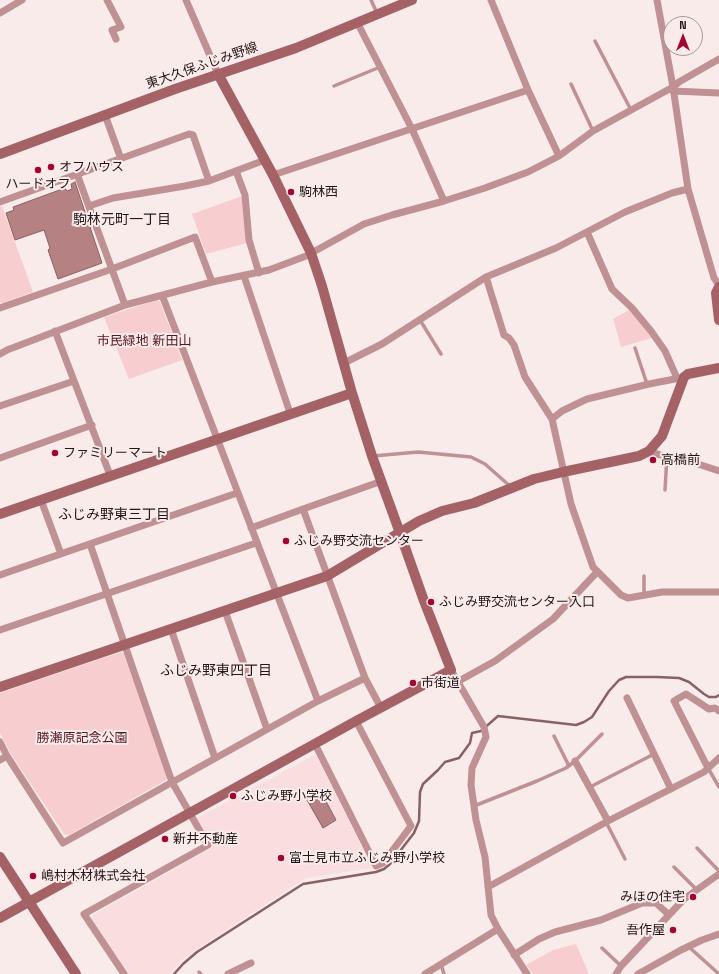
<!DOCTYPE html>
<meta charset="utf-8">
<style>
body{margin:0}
#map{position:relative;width:719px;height:974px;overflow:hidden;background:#faebeb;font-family:"Space Grotesk",sans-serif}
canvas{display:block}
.north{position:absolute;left:663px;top:16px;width:40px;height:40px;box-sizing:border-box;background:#faebeb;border:1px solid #a49696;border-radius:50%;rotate:0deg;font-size:11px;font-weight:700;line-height:16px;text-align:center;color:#231617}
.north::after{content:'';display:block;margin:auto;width:14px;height:18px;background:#a30432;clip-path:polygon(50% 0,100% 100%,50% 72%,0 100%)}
</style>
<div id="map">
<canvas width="719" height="974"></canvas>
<div class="north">N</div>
</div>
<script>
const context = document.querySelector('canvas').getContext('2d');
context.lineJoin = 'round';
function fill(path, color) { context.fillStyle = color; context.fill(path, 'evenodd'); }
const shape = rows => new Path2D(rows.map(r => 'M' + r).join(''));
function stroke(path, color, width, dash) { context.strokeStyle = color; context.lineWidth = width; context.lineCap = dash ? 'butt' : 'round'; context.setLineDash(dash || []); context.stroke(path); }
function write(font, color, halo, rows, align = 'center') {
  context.font = font + ' "Space Grotesk","Noto Sans JP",sans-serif'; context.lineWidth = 4; context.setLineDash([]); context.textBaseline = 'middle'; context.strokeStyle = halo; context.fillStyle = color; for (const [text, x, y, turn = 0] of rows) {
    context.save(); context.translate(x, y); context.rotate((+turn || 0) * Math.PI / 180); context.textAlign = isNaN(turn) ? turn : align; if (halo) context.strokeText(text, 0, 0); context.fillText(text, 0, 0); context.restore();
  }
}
const built = shape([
 [316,754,372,868,306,878,185,957,170,974,128,974,92,919,93,915,213,847,197,818]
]);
const green = shape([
 [242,196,247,243,206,254,192,214],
 [2,206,33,292,3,303,0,302,0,207],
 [157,300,160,302,182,360,129,379,104,317],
 [631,309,652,338,621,347,613,319],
 [121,652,124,654,167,777,166,780,69,835,64,834,11,754,0,733,0,693],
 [576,944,589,974,533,974,526,965,553,950]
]);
const water = shape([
 [75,182,102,263,58,279,48,250,50,248,44,230,15,240,6,213,14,210,13,207,65,188,67,191,72,189,71,184,75,182],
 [321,792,336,820,323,828,307,800,321,792]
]);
const stream = shape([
 [174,974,183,964,197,952,303,884,376,872,384,869,390,864,414,833,419,821,420,792,423,784,438,770,445,762,459,758,470,743,472,733,481,731,498,716,576,725,584,722,592,717,609,691,619,680,626,677,657,677,679,678,689,682,704,694,709,697,716,697,719,695]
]);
const lane = shape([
 [371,0,377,13],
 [595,41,631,110],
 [571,84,593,131],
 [334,86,380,67],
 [420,320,441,354],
 [635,348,647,384],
 [373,456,418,452,471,457,485,464,511,487],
 [665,490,667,456],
 [644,576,644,595],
 [554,736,569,766],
 [708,768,719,787],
 [590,787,654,754],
 [474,806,537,781,566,768,575,761,602,734],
 [606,822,625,859],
 [697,848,719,871],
 [674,867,697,890],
 [689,947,719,974],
 [602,948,621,966],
 [441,964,444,974],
 [199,972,201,974]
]);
const street = shape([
 [107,0,121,27,112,30,116,39],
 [186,0,218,74],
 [657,0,673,87,688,189,714,278,719,285],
 [0,13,22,0],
 [357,22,412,129,444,201],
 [528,90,559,156],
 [673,91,719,93],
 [105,115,121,159],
 [236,171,245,195,249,240,259,273],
 [77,174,125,305],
 [273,175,528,90,491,0],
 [0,202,189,134,193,135,209,181],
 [89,206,113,198,185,186,209,181,265,160],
 [587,232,612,289,632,308,651,331,665,351,677,378],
 [244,276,290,413],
 [486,277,504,335,509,338,514,345,525,377,552,419,571,504,593,567,621,595,628,598,662,592,719,592],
 [162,295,318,701],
 [0,308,112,269,195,237,212,282],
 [55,331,110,475],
 [0,354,7,350,125,305,212,282,269,270,306,256,364,224,392,215,444,201,485,188,528,172,559,156,593,131,673,87,679,82,719,59],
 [344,363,382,344,486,277,556,248,625,212,672,193,688,189],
 [0,406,74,381],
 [552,419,562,411,587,399,649,384,680,378],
 [649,451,663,456,680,458,719,471],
 [0,458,92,425],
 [41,500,61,554],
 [303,509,382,481],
 [251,528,303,509,365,678,381,708],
 [90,544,172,782,208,845,84,914,124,974],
 [0,575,237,493],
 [225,611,267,729],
 [171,629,215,758],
 [0,630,256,543],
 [451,670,484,727,486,737,472,768,471,785,476,820,485,857,491,915,498,929,527,974],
 [457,682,495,661,553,619,597,572],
 [627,698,671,789],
 [0,742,7,756,63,843,318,701,365,678],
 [315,744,376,866,383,863,411,826,356,721],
 [0,760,7,756],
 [575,761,608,821],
 [708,768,674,701,686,694,709,709,715,708,719,711],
 [488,887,608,821,704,772,719,758],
 [514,955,539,939,555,932,601,920,642,903,656,903,668,914],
 [228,974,251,963],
 [425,974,498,929],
 [616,974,621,966,684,899,719,874],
 [638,974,681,950,702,940,719,934]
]);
const secondary = shape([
 [0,154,175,89,296,48,412,0],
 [719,287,716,293,719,320],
 [0,514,352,393],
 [0,687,327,576,419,521,442,511,474,503,534,479,563,472,639,456,649,451,662,436,684,377,688,374,719,368],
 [0,857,76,974],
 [0,918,356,721,451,670,424,601,400,533,372,456,352,393,322,286,311,253,273,175,218,74]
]);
const markers = [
 [51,167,4,"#a30432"],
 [38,170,4,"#a30432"],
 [291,192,4,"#a30432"],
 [55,453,4,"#a30432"],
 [653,460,4,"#a30432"],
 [286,541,4,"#a30432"],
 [431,602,4,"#a30432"],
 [413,683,4,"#a30432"],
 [233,796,4,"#a30432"],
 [165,839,4,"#a30432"],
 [281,858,4,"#a30432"],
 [33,876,4,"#a30432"],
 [693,897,4,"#a30432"],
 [673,930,4,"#a30432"]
];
const streetNames = [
 ["東大久保ふじみ野線",202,66,-19]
];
const poiNames = [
 ["オフハウス",59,167],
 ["ハードオフ",38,184,"center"],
 ["駒林西",299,192],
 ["ファミリーマート",63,453],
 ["高橋前",661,460],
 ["ふじみ野交流センター",294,541],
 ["ふじみ野交流センター入口",439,602],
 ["市街道",421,683],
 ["ふじみ野小学校",241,796],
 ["新井不動産",173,839],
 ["富士見市立ふじみ野小学校",289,858],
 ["嶋村木材株式会社",41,876],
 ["みほの住宅",685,897,"right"],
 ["吾作屋",665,930,"right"]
];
const parkNames = [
 ["市民緑地 新田山",144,341],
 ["勝瀬原記念公園",82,738]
];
const neighbourhoodNames = [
 ["駒林元町一丁目",122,220],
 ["ふじみ野東三丁目",114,515],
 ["ふじみ野東四丁目",216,671]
];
fill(built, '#fadedf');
fill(green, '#f7cdcf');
fill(water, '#b68183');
stroke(water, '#8a6163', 1);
stroke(stream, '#8a6163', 2.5);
stroke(lane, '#bf9193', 3.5);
stroke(street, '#bf9193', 7);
stroke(secondary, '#a46267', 10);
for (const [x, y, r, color] of markers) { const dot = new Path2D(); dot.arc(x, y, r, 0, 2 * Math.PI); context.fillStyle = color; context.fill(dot); stroke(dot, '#faebeb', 1.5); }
write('13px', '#231617', '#faebeb', streetNames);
write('13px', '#231617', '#faebeb', poiNames, 'left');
write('13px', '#571620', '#faebeb', parkNames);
write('14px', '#231617', '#faebeb', neighbourhoodNames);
</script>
